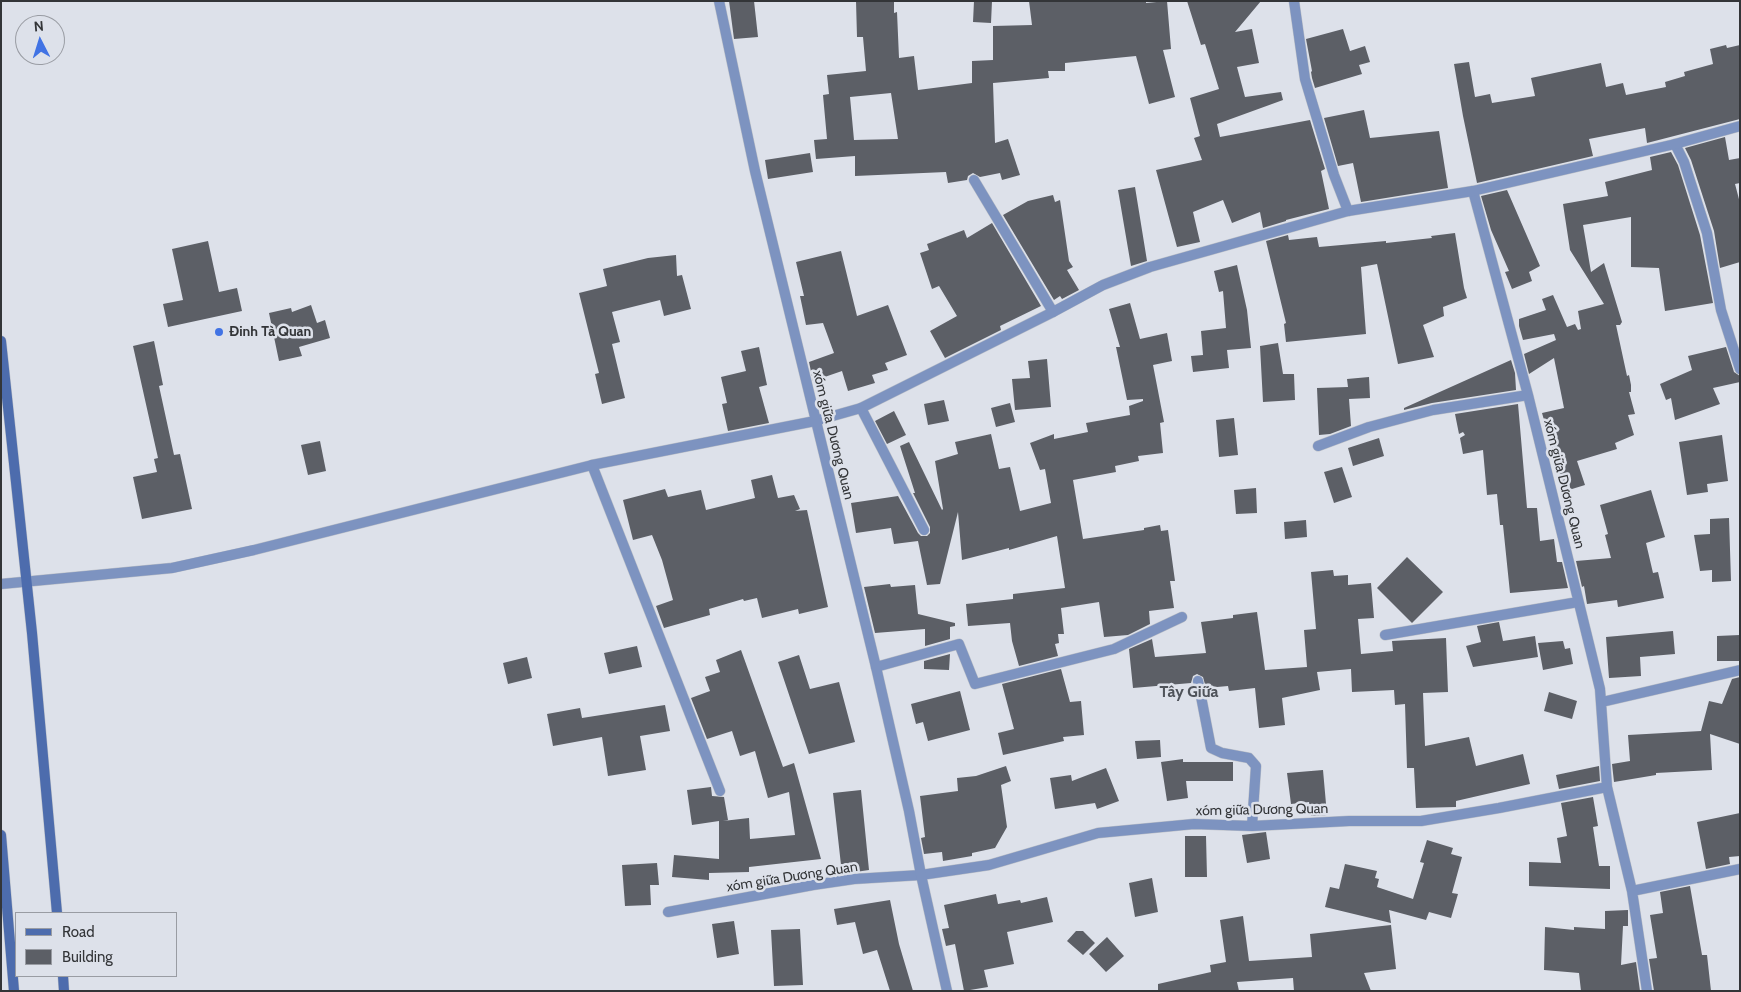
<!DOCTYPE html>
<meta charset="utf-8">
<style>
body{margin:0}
#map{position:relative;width:1741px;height:992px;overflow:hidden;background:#dde1ea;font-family:Cabin,sans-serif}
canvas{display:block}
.frame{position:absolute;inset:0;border:2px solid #333538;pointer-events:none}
.legend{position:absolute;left:15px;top:912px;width:162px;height:65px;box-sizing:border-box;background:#dde1ea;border:1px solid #999ca3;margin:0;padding:6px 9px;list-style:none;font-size:15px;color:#333538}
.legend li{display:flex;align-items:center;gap:10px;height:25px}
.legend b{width:25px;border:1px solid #999ca3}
.north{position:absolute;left:15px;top:15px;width:50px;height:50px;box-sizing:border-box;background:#dde1ea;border:1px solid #999ca3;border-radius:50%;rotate:355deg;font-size:14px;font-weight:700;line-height:20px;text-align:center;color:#333538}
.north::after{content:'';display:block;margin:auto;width:18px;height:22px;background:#4173e4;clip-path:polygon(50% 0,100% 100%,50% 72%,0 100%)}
</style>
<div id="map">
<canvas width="1741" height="992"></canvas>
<div class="frame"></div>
<ul class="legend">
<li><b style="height:6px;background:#4d6cad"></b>Road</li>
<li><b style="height:14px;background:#5c5f66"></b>Building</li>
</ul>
<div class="north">N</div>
</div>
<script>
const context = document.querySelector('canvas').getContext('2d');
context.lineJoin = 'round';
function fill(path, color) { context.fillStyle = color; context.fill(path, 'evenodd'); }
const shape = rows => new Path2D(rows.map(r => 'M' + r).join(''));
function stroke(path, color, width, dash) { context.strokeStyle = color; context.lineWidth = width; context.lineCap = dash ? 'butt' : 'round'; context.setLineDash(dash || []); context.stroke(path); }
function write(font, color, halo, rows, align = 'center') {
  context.font = font + ' Cabin,sans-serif'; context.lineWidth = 5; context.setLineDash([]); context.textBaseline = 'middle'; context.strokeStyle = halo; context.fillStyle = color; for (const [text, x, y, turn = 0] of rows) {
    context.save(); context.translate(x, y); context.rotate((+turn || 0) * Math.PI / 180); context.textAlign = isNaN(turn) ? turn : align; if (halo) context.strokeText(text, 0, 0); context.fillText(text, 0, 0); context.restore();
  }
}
const building = shape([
 [729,1,754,1,758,37,734,39],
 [856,1,894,1,894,13,897,12,899,58,914,56,918,90,972,83,972,61,993,60,993,26,1032,25,1029,1,1146,1,1146,3,1167,1,1171,49,1163,50,1175,97,1149,104,1136,56,1065,63,1065,71,1048,71,1049,78,993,83,995,143,1008,139,1020,175,1002,180,1000,173,980,177,973,173,968,176,967,180,948,183,946,172,855,176,855,156,816,159,814,140,827,139,823,95,829,94,827,75,866,71,863,37,857,37],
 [891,93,898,139,854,140,850,97],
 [974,1,992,1,991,23,973,22],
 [1187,1,1261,1,1235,32,1252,29,1259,63,1237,67,1245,97,1281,92,1283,100,1217,124,1220,137,1310,120,1325,169,1321,171,1329,209,1286,220,1286,221,1263,228,1260,212,1232,223,1223,200,1193,212,1200,242,1177,247,1156,170,1202,160,1194,138,1200,136,1190,98,1219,89,1205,44,1201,45],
 [1343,29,1350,51,1365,46,1370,62,1359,65,1362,74,1315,88,1312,78,1311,72,1312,71,1306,39],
 [1726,45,1727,48,1740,45,1740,119,1647,143,1645,128,1589,139,1593,156,1477,183,1463,116,1454,64,1469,62,1475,97,1490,94,1492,103,1535,96,1531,78,1601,63,1606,87,1623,83,1626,95,1666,87,1665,82,1685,76,1684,72,1713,64,1710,49],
 [1364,110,1370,138,1439,131,1448,188,1361,202,1353,163,1338,166,1324,118],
 [1725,137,1729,160,1740,158,1740,183,1735,184,1740,203,1740,262,1720,268,1714,231,1691,160,1685,148],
 [1671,152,1678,165,1700,235,1713,303,1665,311,1659,268,1631,267,1631,217,1583,225,1591,272,1604,263,1622,322,1620,325,1616,325,1627,376,1629,375,1631,385,1631,392,1629,392,1635,414,1628,415,1634,435,1615,443,1617,449,1577,461,1585,485,1572,489,1564,489,1542,413,1564,408,1554,358,1529,374,1524,354,1556,340,1554,334,1523,340,1519,326,1519,319,1546,310,1542,299,1553,295,1567,327,1575,324,1578,330,1581,329,1578,311,1604,304,1570,250,1563,204,1608,196,1605,182,1652,170,1650,157],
 [810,153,813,172,768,179,765,160],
 [1135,187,1147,261,1131,266,1118,190],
 [1507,190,1540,266,1529,272,1532,281,1512,289,1505,272,1509,271,1491,230,1481,196],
 [1053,195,1055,202,1060,200,1069,261,1073,267,1067,270,1079,290,1062,299,1060,296,1054,300,1003,215,1028,201],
 [992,223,1041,306,1000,326,1001,330,945,358,930,331,957,316,939,286,932,289,920,253,929,250,927,244,964,230,967,238],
 [1455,233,1464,288,1467,298,1443,307,1444,316,1423,325,1434,357,1398,364,1377,264,1361,267,1366,334,1286,342,1284,324,1286,323,1266,241,1288,235,1289,240,1317,237,1319,247,1386,241,1386,243,1432,238,1431,236],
 [208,241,219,292,237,288,242,311,168,327,163,304,183,300,172,249],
 [841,251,857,316,888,305,907,355,885,363,888,370,872,375,875,383,848,391,842,371,813,381,809,362,834,353,823,323,806,325,800,296,804,296,796,262],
 [676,255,677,276,682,275,691,309,664,316,660,300,612,312,620,342,612,344,625,398,602,404,595,374,599,373,579,293,607,286,603,269,648,258],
 [1237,265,1247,310,1251,348,1227,350,1229,368,1193,372,1191,356,1203,355,1201,331,1226,328,1223,291,1219,292,1214,271],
 [1130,303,1140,339,1167,333,1172,361,1153,365,1164,422,1160,423,1163,453,1138,456,1139,461,1115,466,1116,472,1073,480,1083,539,1144,530,1144,528,1160,525,1161,531,1168,530,1175,581,1170,581,1174,608,1149,611,1150,624,1128,635,1104,637,1099,602,1061,608,1064,634,1058,634,1059,643,1055,644,1058,656,1019,666,1012,641,1010,623,968,626,966,604,1013,599,1013,594,1065,588,1057,536,1009,550,1009,548,962,560,958,512,940,584,927,585,918,541,894,544,891,528,856,533,851,503,898,496,918,533,921,536,927,536,930,533,930,527,913,493,915,493,900,446,909,442,942,510,943,509,935,461,958,454,955,442,991,434,999,469,1010,467,1020,511,1051,503,1045,469,1040,470,1030,443,1054,434,1054,439,1088,432,1086,423,1130,415,1129,406,1143,401,1143,399,1127,400,1116,347,1120,347,1109,309],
 [311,305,317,323,325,320,330,338,299,347,302,356,279,361,269,313,291,308,292,312],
 [154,341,163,385,159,386,174,455,180,454,192,509,142,519,133,477,157,472,154,459,158,458,133,346],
 [1278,343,1283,374,1294,374,1295,400,1263,402,1260,346],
 [759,347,767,385,759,387,769,423,728,431,722,404,727,403,721,377,746,371,741,351],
 [1726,347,1734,372,1740,376,1740,382,1713,388,1720,404,1675,420,1671,398,1666,400,1660,384,1692,370,1688,356],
 [1047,359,1051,407,1015,410,1012,379,1030,378,1028,361],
 [1511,360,1515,373,1516,390,1432,403,1404,410,1404,408],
 [1369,377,1370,398,1349,399,1351,426,1330,434,1319,435,1317,388,1348,387,1347,379],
 [944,400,949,421,928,425,924,404],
 [1010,403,1015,422,996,427,991,408],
 [1518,404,1527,508,1537,508,1540,541,1554,539,1557,562,1562,562,1568,588,1510,593,1503,525,1500,525,1497,494,1487,495,1483,450,1463,454,1460,438,1465,435,1463,432,1459,434,1455,414],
 [894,411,906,435,887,444,875,421],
 [1234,418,1238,455,1219,457,1216,420],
 [1722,435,1728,481,1707,484,1708,492,1687,495,1679,442],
 [1379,438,1384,456,1353,466,1348,448],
 [320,441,326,471,308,475,301,445],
 [1342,467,1352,497,1334,503,1324,472],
 [772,475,778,498,794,495,800,509,795,511,807,510,828,607,799,614,798,609,762,618,757,598,744,601,743,599,709,609,710,615,664,628,656,606,673,600,662,560,652,535,633,540,623,500,665,489,668,497,701,490,706,510,755,498,751,480],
 [1256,488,1257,513,1236,514,1234,490],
 [1651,490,1665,537,1646,543,1653,573,1658,572,1664,598,1618,607,1617,600,1587,604,1584,586,1582,587,1576,561,1611,558,1605,535,1608,534,1600,505],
 [1729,518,1731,581,1712,582,1712,570,1700,571,1694,535,1710,534,1710,519],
 [1306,520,1307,537,1285,539,1284,522],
 [1407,557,1443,592,1412,623,1377,588],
 [1333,570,1334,576,1348,575,1348,585,1371,583,1374,618,1358,619,1361,654,1393,651,1392,641,1446,638,1448,692,1423,693,1425,746,1469,737,1476,766,1523,754,1530,784,1456,801,1456,807,1416,808,1414,768,1407,768,1405,704,1395,705,1394,690,1352,692,1351,669,1317,672,1320,690,1282,698,1285,725,1259,728,1255,688,1229,691,1228,686,1206,688,1203,677,1197,674,1193,676,1191,683,1133,688,1129,649,1152,639,1155,657,1206,653,1201,622,1233,618,1233,615,1257,612,1265,670,1307,667,1304,630,1316,629,1311,572],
 [890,584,891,587,915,585,918,614,955,623,955,626,950,627,950,639,925,646,925,629,875,633,864,587],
 [1499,622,1503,641,1535,636,1538,657,1473,667,1466,646,1481,642,1477,626],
 [1673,631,1675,654,1640,657,1641,676,1609,678,1606,637],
 [1740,635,1740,661,1717,661,1717,636],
 [1563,641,1565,649,1570,648,1573,664,1543,670,1538,643],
 [637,646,642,667,609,674,604,653],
 [741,650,783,767,794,763,821,859,749,867,749,872,709,873,709,880,672,877,674,855,719,859,719,821,692,825,687,790,711,787,712,796,724,797,728,820,723,821,749,818,750,839,795,835,789,792,768,798,755,751,740,756,732,731,707,739,691,698,710,691,705,677,720,672,716,660],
 [950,654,949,670,924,669,924,661],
 [799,655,810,689,839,682,855,742,809,754,778,662],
 [527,657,532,678,508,684,503,663],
 [1061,669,1070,702,1081,701,1084,735,1063,737,1064,741,1003,755,998,733,1014,729,1002,684],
 [1740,677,1740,744,1710,734,1712,770,1656,773,1656,775,1614,782,1612,764,1630,761,1628,735,1701,731,1709,701,1722,704,1732,679],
 [960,691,970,730,928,741,923,722,916,724,911,704],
 [1549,692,1577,701,1572,719,1544,711],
 [665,705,670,731,640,736,646,770,608,776,602,737,553,746,547,714,580,708,582,718],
 [1160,740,1161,757,1137,759,1135,741],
 [1183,759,1183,762,1233,762,1233,781,1186,781,1188,798,1167,801,1161,762],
 [1006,766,1011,781,1001,785,1007,827,995,848,972,853,972,856,943,861,942,852,924,854,921,838,925,837,920,796,958,791,957,778,976,776],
 [1599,766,1600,781,1559,789,1556,775],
 [1106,768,1119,801,1097,809,1095,803,1055,809,1050,778,1071,775,1072,781],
 [1323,770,1327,815,1311,816,1309,802,1291,804,1287,773],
 [861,790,869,870,842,874,833,793],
 [1593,797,1598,826,1593,827,1599,866,1610,866,1610,889,1529,886,1529,862,1561,863,1557,838,1567,836,1561,803],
 [1740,813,1740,856,1729,857,1730,864,1706,869,1697,822],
 [1266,832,1270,859,1247,863,1242,835],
 [1185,836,1206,836,1207,877,1185,877],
 [1427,840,1453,848,1451,854,1462,857,1452,893,1458,894,1451,918,1429,912,1426,920,1389,910,1391,923,1325,907,1330,887,1339,889,1345,864,1377,871,1375,878,1379,879,1377,887,1413,899,1424,863,1420,862],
 [657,863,659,885,650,885,651,905,625,906,622,865],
 [1152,878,1158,912,1135,917,1129,883],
 [1690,886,1702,955,1707,955,1711,991,1654,991,1649,959,1657,958,1650,915,1663,913,1660,892],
 [996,894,998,904,1020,900,1021,903,1047,897,1053,922,1007,932,1014,964,984,970,988,987,964,991,955,944,946,946,942,929,949,928,944,905],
 [890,900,899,944,913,991,890,991,877,950,863,954,855,922,837,925,834,909],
 [1628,910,1628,926,1623,926,1621,965,1636,962,1640,991,1581,991,1579,973,1544,970,1545,927,1574,930,1574,927,1605,929,1605,911],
 [1243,916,1249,961,1312,957,1310,934,1391,925,1396,969,1364,973,1371,991,1294,991,1293,978,1237,982,1239,991,1158,991,1158,984,1211,972,1210,965,1226,962,1220,920],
 [734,921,739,954,717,958,712,924],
 [800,929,803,985,774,986,771,930],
 [1076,931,1083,931,1095,943,1083,955,1067,941],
 [1107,937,1124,956,1106,972,1089,954]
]);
const lane = shape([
 [1294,1,1305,79,1334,175,1348,211],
 [1675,144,1684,162,1707,233,1721,310,1740,369],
 [974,180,1053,312],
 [1473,191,1528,395,1600,689,1607,787,1632,891,1647,991],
 [861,408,924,530],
 [1318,446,1369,427,1433,410,1528,395],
 [592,465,720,791],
 [1385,635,1578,602],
 [876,667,959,644,975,684,1114,649,1182,617],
 [1198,681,1211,748,1222,753,1249,758,1256,766,1252,826],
 [1602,702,1740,670],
 [1632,891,1740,869],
 [668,912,813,885,854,879,921,875,989,865,1098,833,1194,824,1252,826,1349,821,1421,821,1499,808,1607,787]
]);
const street = shape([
 [719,1,755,171,876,667,909,811,921,875,947,991],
 [1,584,172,568,254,550,592,465,815,421,861,408,1053,312,1103,285,1150,267,1348,211,1473,191,1675,144,1740,126]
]);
const secondary = shape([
 [1,341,32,633,57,913],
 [1,835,14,991],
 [63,976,64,991]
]);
const markers = [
 [219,332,5,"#4173e4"]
];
const poiNames = [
 ["Đinh Tà Quan",229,332]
];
const streetNames = [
 ["xóm giữa Dương Quan",833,435,76],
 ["xóm giữa Dương Quan",1564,484,76],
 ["xóm giữa Dương Quan",1262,810,-1],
 ["xóm giữa Dương Quan",792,877,-9]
];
const quarterNames = [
 ["Tây Giữa",1189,692]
];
fill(building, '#5c5f66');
stroke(lane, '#bbbfc6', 11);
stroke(street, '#bbbfc6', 11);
stroke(secondary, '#bbbfc6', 11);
stroke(lane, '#7d93c0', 10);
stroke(street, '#7d93c0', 10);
stroke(secondary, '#4d6cad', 10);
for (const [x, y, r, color] of markers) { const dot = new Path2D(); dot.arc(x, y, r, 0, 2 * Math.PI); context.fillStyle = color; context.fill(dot); stroke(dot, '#dde1ea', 2); }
write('bold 14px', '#333538', '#dde1ea', poiNames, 'left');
write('14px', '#333538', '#dde1ea', streetNames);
write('bold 16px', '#4f535a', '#dde1ea', quarterNames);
</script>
